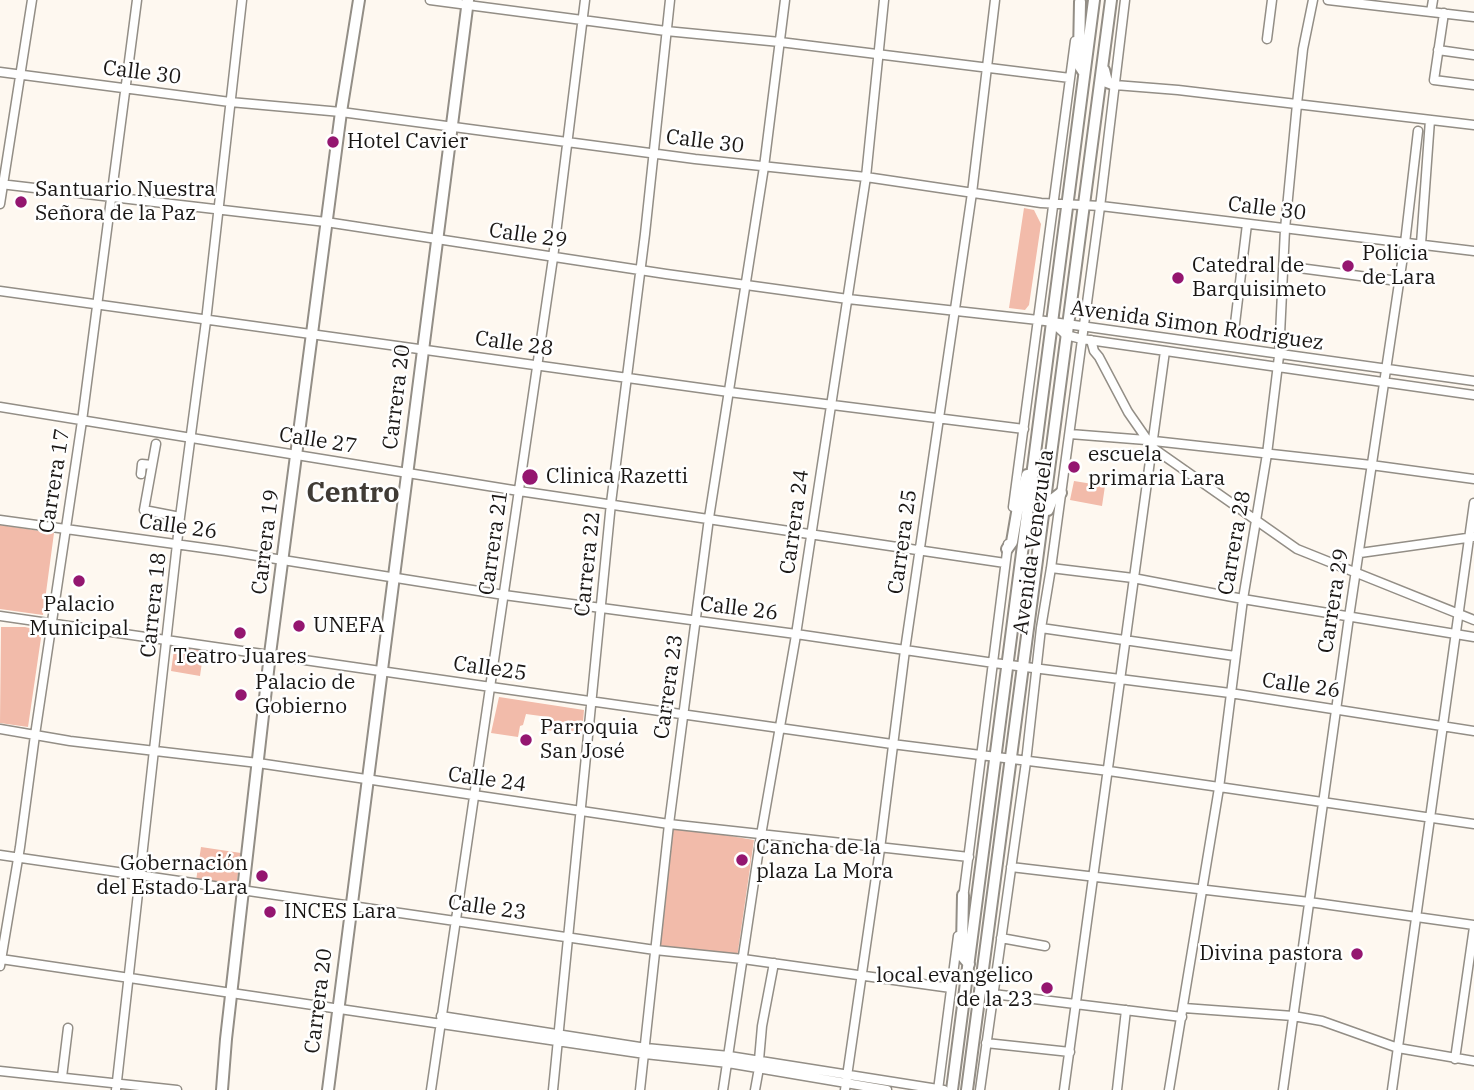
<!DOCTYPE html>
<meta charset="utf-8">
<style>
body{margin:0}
canvas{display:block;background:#fef8f0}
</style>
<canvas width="1474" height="1090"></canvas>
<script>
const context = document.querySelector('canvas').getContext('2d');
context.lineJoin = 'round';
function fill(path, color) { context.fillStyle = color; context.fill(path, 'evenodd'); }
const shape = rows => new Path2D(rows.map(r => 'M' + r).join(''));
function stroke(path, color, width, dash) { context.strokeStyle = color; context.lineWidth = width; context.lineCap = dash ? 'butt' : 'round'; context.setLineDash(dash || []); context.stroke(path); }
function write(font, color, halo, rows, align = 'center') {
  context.font = font + ' "IBM Plex Serif",serif'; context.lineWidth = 5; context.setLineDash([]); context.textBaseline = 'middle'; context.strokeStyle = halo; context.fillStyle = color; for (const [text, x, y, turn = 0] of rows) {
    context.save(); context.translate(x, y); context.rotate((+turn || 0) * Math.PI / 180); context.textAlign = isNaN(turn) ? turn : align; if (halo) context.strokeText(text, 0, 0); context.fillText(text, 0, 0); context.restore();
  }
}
const green = shape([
 [1024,208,1034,210,1041,224,1029,305,1025,310,1009,308],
 [1074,481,1105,486,1102,506,1070,500],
 [0,525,54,533,43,615,0,609],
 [1,627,25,627,42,631,28,727,0,723],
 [175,643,204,648,200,676,171,671],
 [499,697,584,710,582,735,546,730,548,717,526,714,523,725,520,726,518,737,491,733],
 [671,826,754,840,737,958,656,948],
 [201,847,241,853,236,887,196,881]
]);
const street = shape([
 [430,0,666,31,780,42,1070,78],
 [1328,0,1474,17],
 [1431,12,1433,0],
 [1444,13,1434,80,1474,85],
 [1267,39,1272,0],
 [1438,50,1474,55],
 [0,72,230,102,341,112,695,159,866,177,1041,203,1101,206,1474,251],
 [1115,85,1178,90,1474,125],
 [0,184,326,222,666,274,848,299,1038,320,1474,381],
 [0,204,32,0],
 [1421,244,1430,120],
 [1284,266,1398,281],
 [0,291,729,392,1024,429],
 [1052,322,1066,335,1082,339,1474,395],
 [1234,332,1247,224],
 [1091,340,1094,351,1099,357,1128,412,1153,448,1297,549,1474,620],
 [0,407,519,491,1005,563],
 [1070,434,1146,440],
 [1154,441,1371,465,1474,479],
 [156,444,144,510,180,517],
 [141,474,142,464,152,465],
 [1013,507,1075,41],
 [0,520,226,551,504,595,796,634,994,663,1230,693,1474,731],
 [1360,553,1474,537],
 [1051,568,1133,578,1243,599,1474,637],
 [0,616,491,687,892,744,1109,771,1474,824],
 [1041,628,1235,656],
 [0,729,70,741,258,763,669,824,969,857],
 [0,855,655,950,743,959,951,988],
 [1011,867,1309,902,1474,925],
 [963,899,1008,544],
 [1001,938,1045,946],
 [1,959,645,1054,728,1063,887,1090],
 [0,966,20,847,35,735,82,421,137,0],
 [993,994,1182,1017],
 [1184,1008,1293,1016,1322,1021,1398,1048,1474,1061],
 [441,1016,646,1048,729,1056,944,1090],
 [986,1043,1070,1052],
 [1455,1059,1474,927],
 [759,1060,762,1026,774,963],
 [0,1071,177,1090],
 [62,1077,68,1028],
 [116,1090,180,517,206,321,242,0],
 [431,1090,553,258,585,0],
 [553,1090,611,503,645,234,670,0],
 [640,1090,669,824,709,518,764,167,785,0],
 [723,1090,761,835,795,641,866,177,884,0],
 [755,1090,759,1068],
 [845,1090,880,849,905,650,972,193,995,0],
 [938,1090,958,936],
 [980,1090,1026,762,1041,628,1051,568,1100,207,1125,0],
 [1064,1090,1165,351],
 [1117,1090,1126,1010],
 [1169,1090,1219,788,1243,599,1267,454,1279,356,1285,229,1297,104,1303,49,1313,0],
 [1283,1090,1349,617,1405,243,1418,131],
 [1392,1090,1474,503]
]);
const secondary = shape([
 [1080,2,1079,54,1079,65,1083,71],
 [1104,70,1107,82,1115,85],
 [1048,510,1052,500,1061,493],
 [1007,549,1012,542,1019,501,1027,475],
 [963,895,962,946,963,957,969,964],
 [986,975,988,989,993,994],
 [222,1090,226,1039,270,654,341,112,359,0],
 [328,1090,468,0],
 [952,1090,1094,0],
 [967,1090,1111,0]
]);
const markers = [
 [333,142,7,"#941670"],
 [21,202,7,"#941670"],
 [1348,266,7,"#941670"],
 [1178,278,7,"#941670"],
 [1074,467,7,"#941670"],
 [530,477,9,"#941670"],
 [79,581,7,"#941670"],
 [299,626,7,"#941670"],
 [240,633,7,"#941670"],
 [241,695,7,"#941670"],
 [526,740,7,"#941670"],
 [742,860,7,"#941670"],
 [262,876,7,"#941670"],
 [270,912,7,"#941670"],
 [1357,954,7,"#941670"],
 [1047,988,7,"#941670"]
];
const streetNames = [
 ["Calle 30",142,73,7],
 ["Calle 30",705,142,7],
 ["Calle 30",1267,209,7],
 ["Calle 29",528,236,8],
 ["Avenida Simon Rodriguez",1197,326,8],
 ["Calle 28",514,344,8],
 ["Carrera 20",397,397,-83],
 ["Calle 27",318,441,9],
 ["Carrera 17",55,481,-81],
 ["Carrera 24",795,522,-82],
 ["Calle 26",178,527,8],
 ["Carrera 19",266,542,-83],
 ["Carrera 25",903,542,-82],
 ["Avenida Venezuela",1034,542,-82],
 ["Carrera 21",494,543,-82],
 ["Carrera 28",1235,543,-80],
 ["Carrera 22",588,564,-84],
 ["Carrera 29",1334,601,-81],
 ["Carrera 18",154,605,-84],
 ["Calle 26",739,609,7],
 ["Calle25",490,669,8],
 ["Calle 26",1301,686,8],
 ["Carrera 23",669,687,-82],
 ["Calle 24",487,780,8],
 ["Calle 23",487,908,8],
 ["Carrera 20",319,1001,-83]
];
const poiNames = [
 ["Hotel Cavier",347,142],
 ["Santuario Nuestra",35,190],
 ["Señora de la Paz",35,214],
 ["Policia",1362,254],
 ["de Lara",1362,278],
 ["Catedral de",1192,266],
 ["Barquisimeto",1192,290],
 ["escuela",1088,455],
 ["primaria Lara",1088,479],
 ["Clinica Razetti",546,477],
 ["Palacio",79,605,"center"],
 ["Municipal",79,629,"center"],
 ["UNEFA",313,626],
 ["Teatro Juares",240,657,"center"],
 ["Palacio de",255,683],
 ["Gobierno",255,707],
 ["Parroquia",540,728],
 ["San José",540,752],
 ["Cancha de la",756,848],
 ["plaza La Mora",756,872],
 ["Gobernación",248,864,"right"],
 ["del Estado Lara",248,888,"right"],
 ["INCES Lara",284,912],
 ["Divina pastora",1343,954,"right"],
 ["local evangelico",1033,976,"right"],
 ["de la 23",1033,1000,"right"]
];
const districtNames = [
 ["Centro",353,494]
];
fill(green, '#f2bbaa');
stroke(street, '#938e86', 11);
stroke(secondary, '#938e86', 14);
stroke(street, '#fff', 8);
stroke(secondary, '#fff', 10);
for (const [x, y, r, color] of markers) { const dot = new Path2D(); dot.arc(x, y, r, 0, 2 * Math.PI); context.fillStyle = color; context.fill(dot); stroke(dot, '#fff', 2.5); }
write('21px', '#1a1715', '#fff', streetNames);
write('21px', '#1a1715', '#fff', poiNames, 'left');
write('bold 28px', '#403b35', '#fff', districtNames);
</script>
